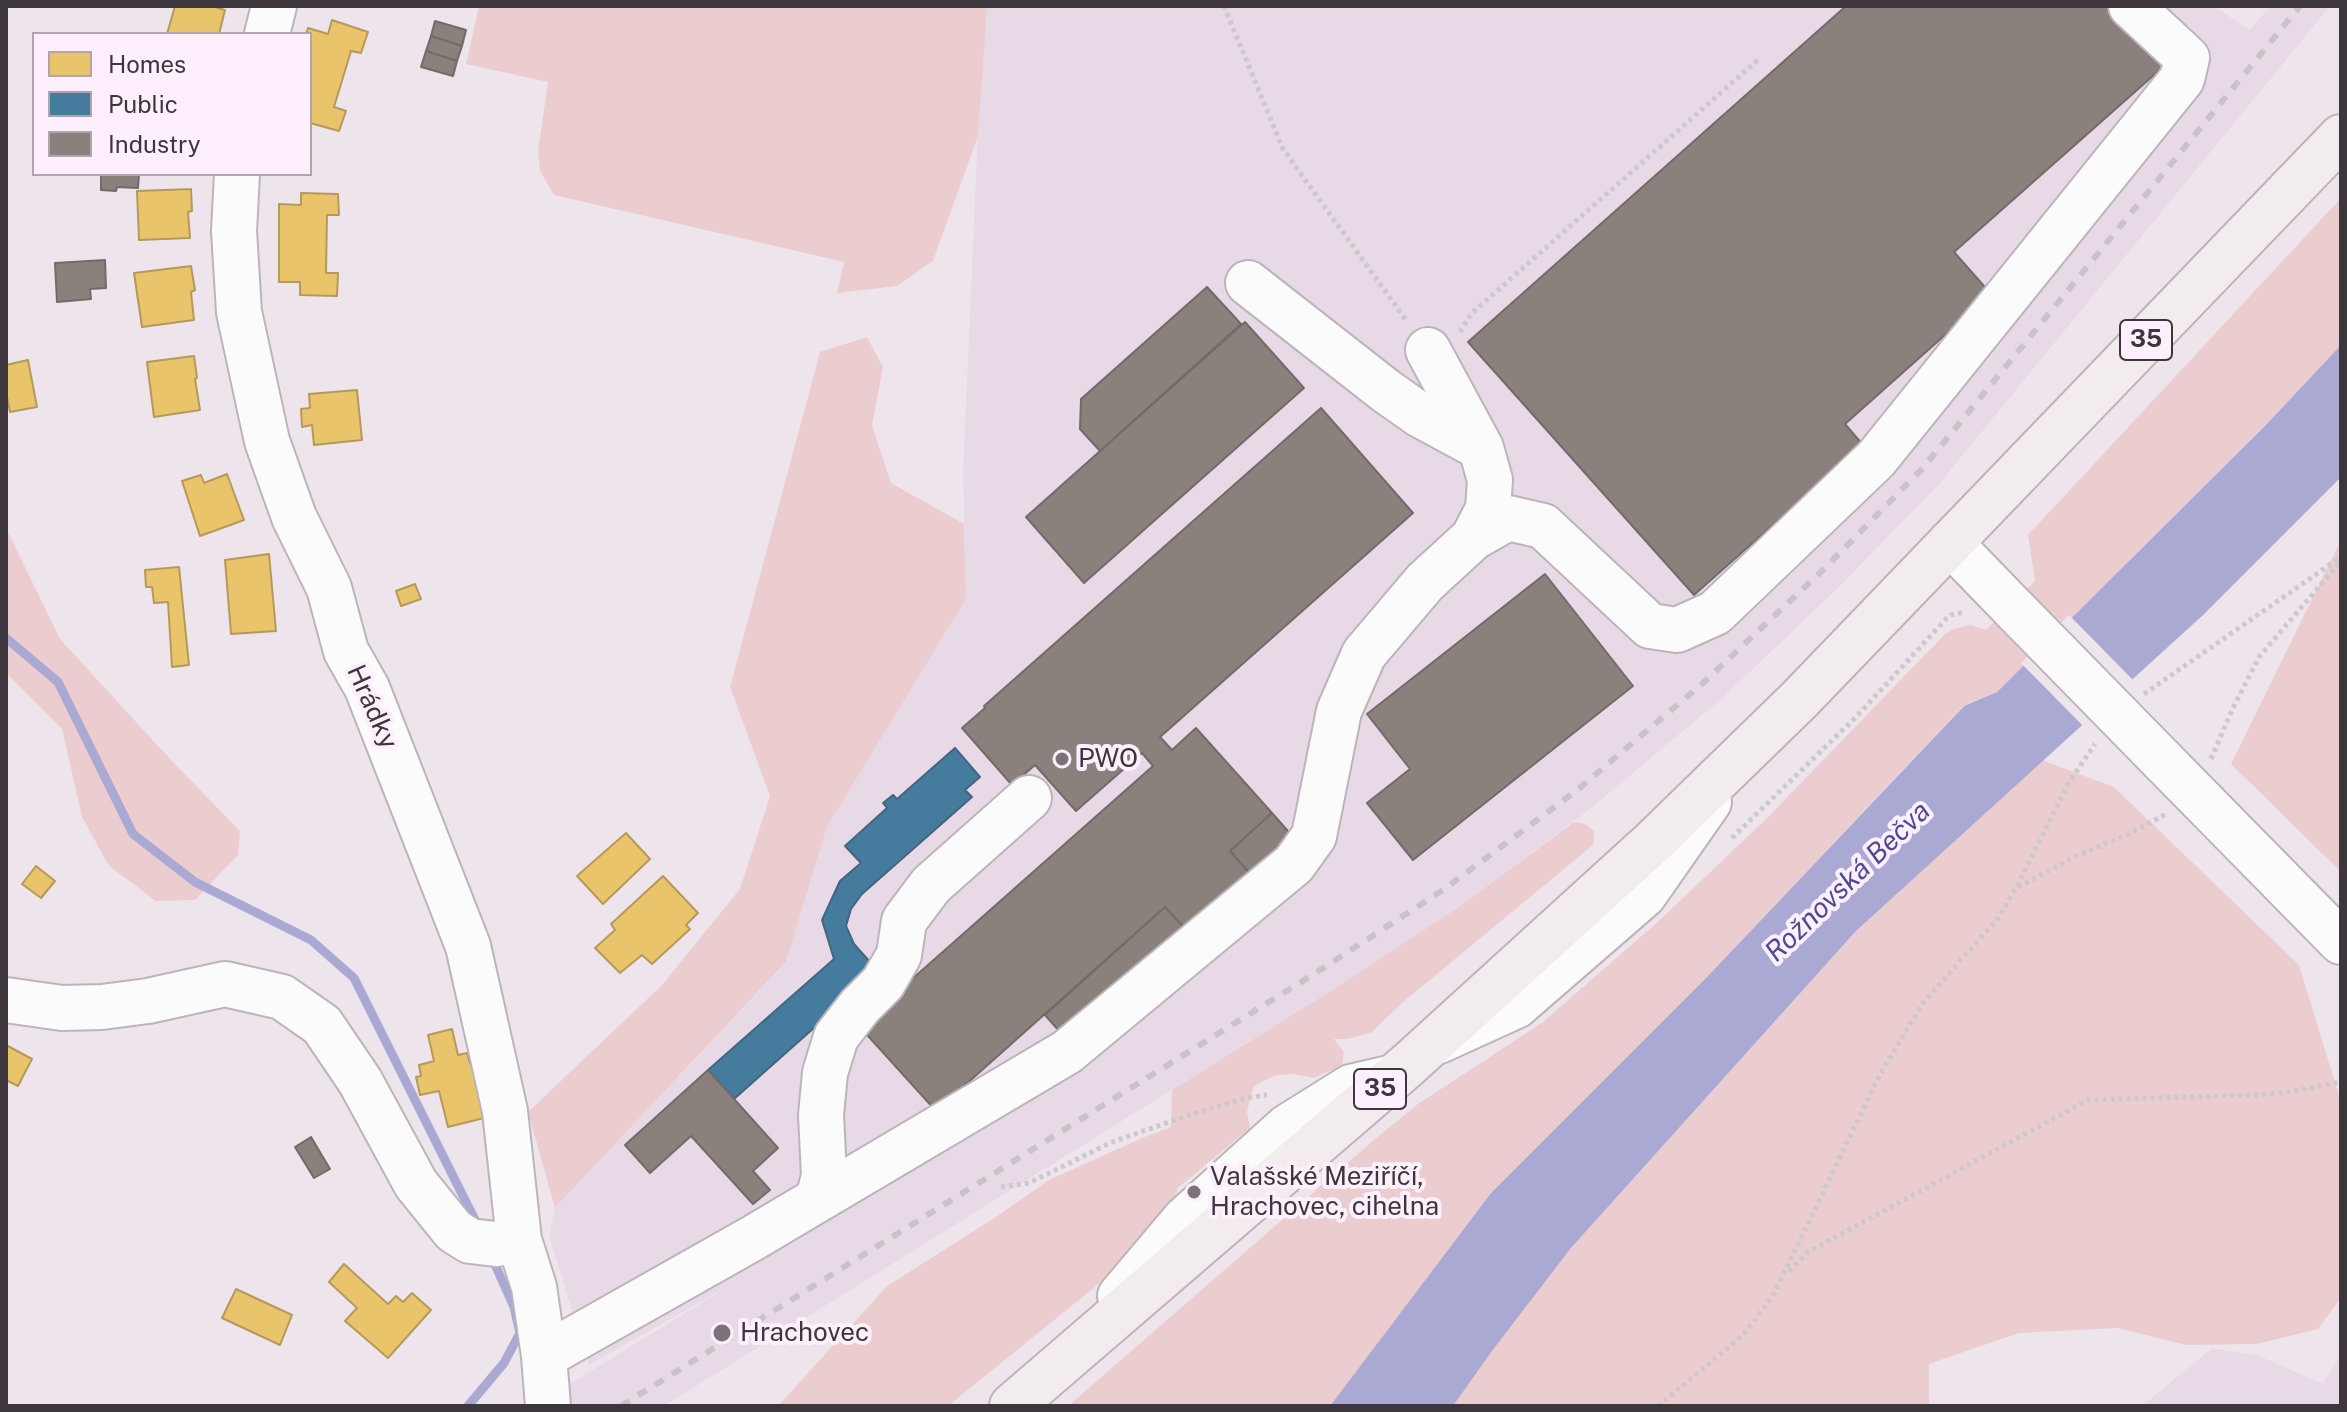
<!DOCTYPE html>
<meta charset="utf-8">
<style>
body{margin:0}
#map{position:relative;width:2347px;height:1412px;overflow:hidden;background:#eee5ec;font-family:"Public Sans",sans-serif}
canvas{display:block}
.frame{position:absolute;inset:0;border:8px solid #3d363c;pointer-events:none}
.legend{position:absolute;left:32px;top:32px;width:280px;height:144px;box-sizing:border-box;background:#fdeffb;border:2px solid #b0a5af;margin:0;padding:10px 14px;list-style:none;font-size:24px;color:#3d363c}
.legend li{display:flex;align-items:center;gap:16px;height:40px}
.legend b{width:40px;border:2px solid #b0a5af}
</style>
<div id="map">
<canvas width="2347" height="1412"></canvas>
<div class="frame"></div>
<ul class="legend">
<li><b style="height:22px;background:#e9c46a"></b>Homes</li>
<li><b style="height:22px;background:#457b9d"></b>Public</li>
<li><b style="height:22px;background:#8a817c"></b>Industry</li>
</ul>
</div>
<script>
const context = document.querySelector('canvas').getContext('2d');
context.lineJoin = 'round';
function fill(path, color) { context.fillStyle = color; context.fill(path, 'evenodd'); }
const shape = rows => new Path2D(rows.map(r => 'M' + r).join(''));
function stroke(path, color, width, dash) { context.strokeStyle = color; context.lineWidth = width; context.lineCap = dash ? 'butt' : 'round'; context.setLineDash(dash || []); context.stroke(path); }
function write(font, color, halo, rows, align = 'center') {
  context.font = font + ' "Public Sans",sans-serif'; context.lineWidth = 8; context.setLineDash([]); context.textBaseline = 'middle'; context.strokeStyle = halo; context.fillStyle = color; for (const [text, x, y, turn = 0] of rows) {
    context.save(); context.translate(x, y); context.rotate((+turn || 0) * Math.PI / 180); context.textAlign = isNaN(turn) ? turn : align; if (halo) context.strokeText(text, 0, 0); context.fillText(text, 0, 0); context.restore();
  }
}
const built = shape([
 [987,6,2213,6,2250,30,2270,6,2330,6,1939,484,1839,587,1719,701,1590,809,1456,909,1329,992,664,1406,539,1406,565,1387,734,1283,589,1365,549,1236,555,1208,786,963,827,827,966,599,963,471,980,87],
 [2212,1348,2259,1356,2323,1384,2341,1354,2341,1406,2142,1406]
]);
const green = shape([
 [479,6,987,6,978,136,933,261,897,286,837,293,844,262,554,195,540,171,538,151,548,82,466,64],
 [2341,198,2341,345,2264,427,1997,692,1963,706,1708,976,1491,1193,1330,1406,1068,1406,1375,1139,1418,1104,1543,1022,1662,918,1768,817,1945,634,1956,628,1971,625,1986,630,2035,581,2028,535],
 [867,337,883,367,872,426,891,483,964,524,966,599,827,827,786,962,555,1208,528,1112,662,985,740,889,770,796,730,687,820,352],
 [6,528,60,639,171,760,240,831,238,855,195,900,156,901,109,866,82,817,62,729,6,673],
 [2341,540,2341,872,2231,764],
 [2042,760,2114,787,2299,965,2341,1102,2341,1298,2318,1329,2257,1344,2186,1345,2118,1328,2019,1333,1929,1364,1929,1406,1453,1406,1492,1351,1571,1248,1856,931],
 [1574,822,1585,824,1594,831,1593,845,1402,1003,1372,1032,1348,1039,1334,1039,1344,1052,1342,1066,1313,1078,1293,1074,1273,1076,1253,1087,1247,1112,1250,1128,1178,1188,1172,1211,1111,1274,948,1406,778,1406,887,1286,993,1219,1049,1180,1142,1138,1171,1127,1172,1090,1329,992,1456,909]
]);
const water = shape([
 [2341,345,2341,477,2202,616,1856,931,1571,1248,1492,1351,1453,1406,1330,1406,1491,1193,1708,976,1964,706,1997,692,2264,427]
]);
const pier = shape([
 [2069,615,2135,682,2084,727,2021,663]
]);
const homes = shape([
 [175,6,211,6,225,10,219,34,167,34,175,6],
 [332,20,368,32,361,53,351,51,334,107,346,111,339,131,310,123,310,34,306,34,308,28,328,34,332,20],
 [191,189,192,211,188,212,190,238,139,240,137,191,191,189],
 [301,193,338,194,339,215,327,215,326,273,338,273,337,296,300,295,300,282,279,282,279,204,301,205,301,193],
 [191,266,195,290,191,292,194,320,142,327,134,273,191,266],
 [194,356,197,378,195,379,200,410,154,417,147,362,194,356],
 [28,360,37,407,10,412,6,392,6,365,28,360],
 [357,390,362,440,314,445,312,425,302,427,301,409,310,408,309,394,357,390],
 [227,474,244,520,200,536,182,481,201,475,204,483,227,474],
 [269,554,276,631,231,634,225,560,269,554],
 [179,567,189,665,172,667,168,602,154,603,152,587,146,587,145,570,179,567],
 [415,584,421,599,401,606,396,591,415,584],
 [626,833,650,859,603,904,577,876,626,833],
 [36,866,55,881,41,898,22,884,36,866],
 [663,876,698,913,686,925,690,929,652,964,642,955,620,973,595,948,615,930,611,924,663,876],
 [452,1029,458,1055,467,1053,470,1064,472,1063,484,1118,448,1127,439,1091,420,1095,416,1077,421,1076,419,1065,434,1061,428,1035,452,1029],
 [6,1045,32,1059,18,1086,6,1080,6,1045],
 [344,1264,388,1304,396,1296,403,1302,412,1293,431,1310,388,1358,345,1321,357,1308,329,1282,344,1264],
 [236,1289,292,1315,280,1345,222,1318,236,1289]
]);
const public = shape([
 [955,748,980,777,965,790,972,797,862,894,851,909,846,926,854,944,878,971,734,1099,708,1070,834,959,822,920,840,881,861,863,845,846,887,808,883,803,893,795,897,799,955,748]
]);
const industry = shape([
 [1846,6,2109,6,2163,67,1954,252,1991,294,1845,424,1863,445,1694,595,1468,342,1846,6],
 [435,21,466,30,462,46,431,36,435,21],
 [431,36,462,46,457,61,426,51,431,36],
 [426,51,457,61,453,76,421,67,426,51],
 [101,174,139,174,138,188,117,187,116,191,101,190,101,174],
 [105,260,106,288,90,289,91,299,57,302,55,263,105,260],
 [1207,287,1241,324,1100,451,1080,429,1081,399,1207,287],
 [1245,322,1304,388,1084,583,1026,517,1245,322],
 [1321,408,1413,513,1160,737,1172,750,1196,728,1272,813,1230,851,1252,876,1188,932,1165,907,936,1111,859,1026,1153,766,1142,753,1076,811,1035,765,1012,785,962,728,985,708,984,706,1321,408],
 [1545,574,1633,686,1413,860,1367,803,1410,769,1367,714,1545,574],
 [1272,813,1294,838,1252,876,1230,851,1272,813],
 [1165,907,1188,932,1067,1040,1045,1015,1165,907],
 [708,1070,778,1148,753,1171,770,1190,753,1204,691,1136,650,1173,625,1145,708,1070],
 [311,1137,330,1169,314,1178,295,1147,311,1137]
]);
const stream = shape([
 [6,638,58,682,133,834,195,882,311,940,354,978,478,1226],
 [468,1406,504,1363,520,1333,514,1307,492,1258]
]);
const path = shape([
 [1224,6,1283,149,1406,320],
 [1460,332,1471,314,1760,58],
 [2144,694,2341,557],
 [2211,759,2232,710,2259,657,2341,561],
 [1732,838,1856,717,1947,618,1951,615,1964,612],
 [2018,887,2074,857,2131,833,2166,814],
 [1001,1187,1029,1183,1112,1142,1195,1113,1251,1097,1267,1095],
 [1789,1271,1808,1252,2088,1100,2255,1095,2288,1092,2341,1082],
 [1658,1406,1743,1335,1773,1296,1880,1074,1923,1003,1999,917,2016,888,2068,784,2095,744]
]);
const minor = shape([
 [267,34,274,6],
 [237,174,234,231,239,312,267,441,294,517,329,588,346,651,367,688,468,946,505,1111,519,1240,534,1287,544,1356,548,1406],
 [1248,283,1386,391,1420,415,1481,448],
 [1473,538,1508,518,1543,526,1650,626,1677,630,1715,613,1876,459,2182,79,2187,58,2131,6],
 [1950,543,2015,610],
 [2162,760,2341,942],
 [6,1000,62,1008,102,1007,148,1001,225,984,282,997,322,1025,360,1081,416,1184,454,1231,470,1241,496,1244,519,1240],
 [1439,1041,1516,1006,1644,895,1709,802],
 [818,1199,824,1176,821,1115,825,1073,836,1037,860,1006,883,983,899,955,904,921,931,885,1029,798],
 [1120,1296,1185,1219,1287,1127,1351,1087,1394,1077],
 [544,1356,753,1238,1067,1052,1294,864,1314,836,1339,711,1364,654,1425,582,1473,538,1488,509,1490,480,1481,448,1428,350]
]);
const major = shape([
 [1012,1406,1409,1064,1653,842,1799,700,2341,137]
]);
const rail = shape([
 [621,1406,1317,972,1443,890,1576,791,1703,683,1823,570,1922,469,2300,6]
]);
const minorBridge = shape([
 [2015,610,2162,760]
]);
const markers = [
 [1062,759,8,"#7b737a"],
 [1194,1192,8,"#7b737a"],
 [722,1333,10,"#7b737a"]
];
const shields = [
 [2146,340,52],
 [1380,1089,52]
];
const shieldNames = [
 ["35",2146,340],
 ["35",1380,1089]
];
const streetNames = [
 ["Hrádky",372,707,66]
];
const poiNames = [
 ["PWO",1078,759],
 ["Valašské Meziříčí,",1210,1177],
 ["Hrachovec, cihelna",1210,1207],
 ["Hrachovec",740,1333]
];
const waterNames = [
 ["Rožnovská Bečva",1848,882,-44]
];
fill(built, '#e8d9e6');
fill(green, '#ebcdd0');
fill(water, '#aaa9d3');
fill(pier, '#eee5ec');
fill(homes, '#e9c46a');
stroke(homes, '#b5995c', 2);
fill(public, '#457b9d');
stroke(public, '#436680', 2);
fill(industry, '#8a817c');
stroke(industry, '#736a69', 2);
stroke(stream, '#aaa9d3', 9);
stroke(minor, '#bbb5ba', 48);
stroke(major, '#c0b2b9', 48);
stroke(path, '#ccc8cc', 5, [4, 4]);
stroke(minor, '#fcfbfc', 44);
stroke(major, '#f2ecef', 44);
stroke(rail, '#c7c4c7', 6, [10, 10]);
stroke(minorBridge, '#bbb5ba', 48, []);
stroke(minorBridge, '#fcfbfc', 44);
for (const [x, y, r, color] of markers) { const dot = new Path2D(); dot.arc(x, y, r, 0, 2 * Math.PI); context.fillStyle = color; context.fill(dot); stroke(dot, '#fdeffb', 3); }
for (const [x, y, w] of shields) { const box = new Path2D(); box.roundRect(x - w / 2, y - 20, w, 40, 6); context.fillStyle = '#fdeffb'; context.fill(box); stroke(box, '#3d363c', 2); }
write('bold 24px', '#3d363c', null, shieldNames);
write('26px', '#3d363c', '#fdeffb', streetNames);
write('26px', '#3d363c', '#fdeffb', poiNames, 'left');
write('italic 28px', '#4e4b92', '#fdeffb', waterNames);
</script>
